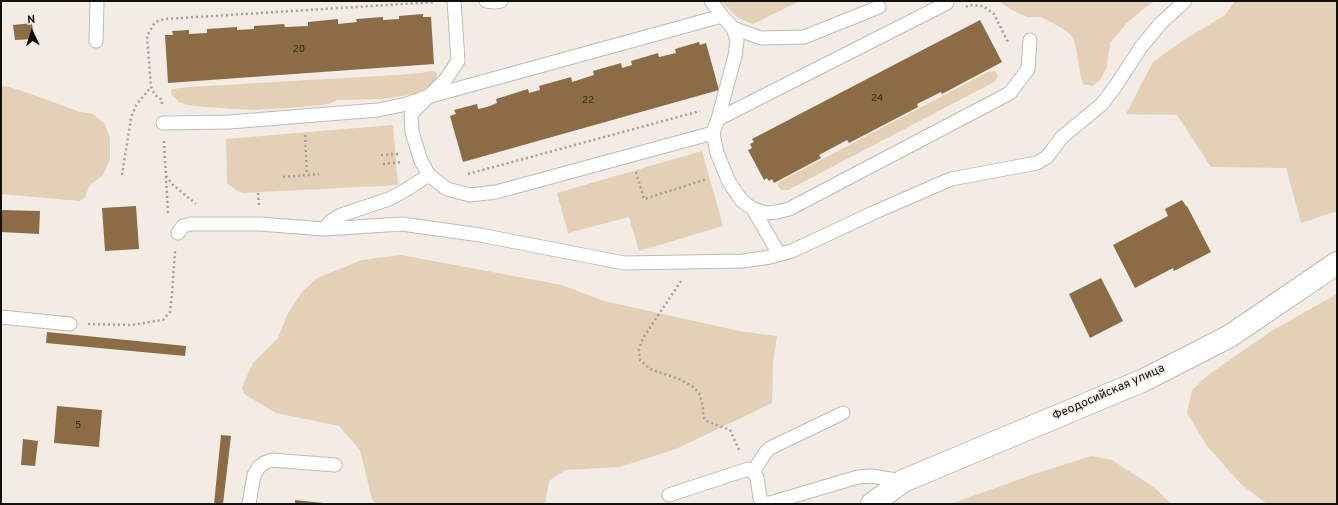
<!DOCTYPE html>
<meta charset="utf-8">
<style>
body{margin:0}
#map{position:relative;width:1338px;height:505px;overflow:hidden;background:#f2ece4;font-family:Overpass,sans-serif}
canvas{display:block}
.frame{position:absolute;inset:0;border:2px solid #12100d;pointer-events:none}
.north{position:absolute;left:12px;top:12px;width:40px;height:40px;-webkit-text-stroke:3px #f2ece4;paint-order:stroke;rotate:356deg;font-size:11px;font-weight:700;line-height:16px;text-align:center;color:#12100d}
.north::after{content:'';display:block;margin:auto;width:14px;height:18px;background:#12100d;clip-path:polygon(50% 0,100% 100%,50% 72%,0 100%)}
</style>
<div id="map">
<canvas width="1338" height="505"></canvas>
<div class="frame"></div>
<div class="north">N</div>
</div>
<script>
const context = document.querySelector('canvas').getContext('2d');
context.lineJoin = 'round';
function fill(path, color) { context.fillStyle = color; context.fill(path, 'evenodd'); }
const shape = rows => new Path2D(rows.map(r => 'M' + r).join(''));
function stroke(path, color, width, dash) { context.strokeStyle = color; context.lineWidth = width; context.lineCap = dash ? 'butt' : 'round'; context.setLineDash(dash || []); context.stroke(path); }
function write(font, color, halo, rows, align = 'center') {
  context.font = font + ' Overpass,sans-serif'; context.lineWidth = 3; context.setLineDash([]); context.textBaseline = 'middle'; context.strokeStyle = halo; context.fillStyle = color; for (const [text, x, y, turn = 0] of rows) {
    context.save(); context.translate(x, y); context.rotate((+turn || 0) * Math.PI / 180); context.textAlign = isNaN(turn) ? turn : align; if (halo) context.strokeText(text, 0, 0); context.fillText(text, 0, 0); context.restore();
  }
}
const green = shape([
 [721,1,800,1,753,24,738,18],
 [999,1,1155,1,1142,10,1127,23,1110,43,1107,67,1100,80,1093,86,1083,84,1080,74,1077,53,1073,37,1062,28,1041,17,1027,17,1012,10],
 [1235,1,1337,1,1337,211,1301,223,1286,168,1211,167,1177,115,1126,114,1153,62,1184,40,1225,15],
 [431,71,436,72,437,75,436,81,418,94,381,99,337,100,329,104,301,107,252,110,205,107,187,105,179,102,171,94,172,89,189,87,396,75,422,73],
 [995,71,998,75,996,81,788,190,781,190,778,186,779,182,988,72],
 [7,86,28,93,80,112,93,114,105,124,110,138,110,159,103,175,90,185,85,197,80,201,1,194,1,87],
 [393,125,398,185,243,193,237,191,227,183,226,139],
 [702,151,723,226,639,251,629,217,568,233,557,193],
 [401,255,562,285,604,301,739,331,777,336,773,363,772,403,676,449,620,467,565,470,549,481,545,504,376,504,372,499,360,450,339,426,276,413,244,394,242,387,253,363,278,338,287,315,302,292,317,278,362,260],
 [1337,294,1337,504,1267,504,1241,484,1207,446,1187,413,1192,390,1208,375,1273,330],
 [1091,456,1112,460,1155,488,1171,504,951,504,1031,475]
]);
const building = shape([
 [423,14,423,17,431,17,434,64,168,83,165,35,173,35,172,31,189,30,189,34,207,33,207,29,237,27,237,30,254,29,254,26,284,24,285,27,308,26,308,22,338,19,338,24,357,22,356,19,383,17,383,20,399,19,399,16],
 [980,20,1002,62,942,94,941,92,917,104,918,107,849,143,847,140,819,155,821,158,774,183,772,179,769,181,767,178,764,180,748,150,752,148,750,144,754,142,752,139],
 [32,23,34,39,15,40,13,25],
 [699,42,700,45,706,43,719,90,463,162,450,116,456,114,454,110,477,104,478,109,487,107,497,103,496,99,528,89,529,93,540,90,539,86,571,77,572,82,594,75,593,71,621,63,622,68,632,65,631,61,658,53,659,57,676,53,675,49],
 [1182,200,1186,206,1187,206,1211,252,1174,271,1173,268,1135,288,1113,245,1168,216,1165,209],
 [136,206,139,249,105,251,102,208],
 [1,210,40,211,39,234,1,232],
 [1101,278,1123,321,1090,338,1069,294],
 [47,332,186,346,185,356,46,343],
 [57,406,102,410,99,447,54,443],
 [221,435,231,436,223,504,214,504],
 [23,439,38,441,35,466,21,465],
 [295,500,323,503,323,504,295,504]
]);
const path = shape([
 [966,7,969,5,983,6,994,14,1009,44],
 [162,104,162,100,155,95,151,87,147,36,154,24,158,21,165,19,435,2],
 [305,135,307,175],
 [164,141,168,214],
 [381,155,399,154],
 [383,164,403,162],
 [636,172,644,199,707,179],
 [468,174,700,111],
 [122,175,131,118,136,105,151,87],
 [166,176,173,185,196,204],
 [283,177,319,174],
 [258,193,259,206],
 [681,281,643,338,639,349,640,360,650,369,679,379,692,386,699,393,703,406,703,416,706,421,730,430,740,452],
 [88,324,131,325,163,320,170,312,172,294,175,251]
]);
const lane = shape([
 [454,1,458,61,446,79,411,114,412,132,421,161,429,175,447,189,470,195,496,192,713,133,718,119,735,56,737,41,733,28,722,16,711,1],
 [486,1,494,2,501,1],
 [733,28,761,38,804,37,879,7],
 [96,41,97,1],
 [718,119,947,3],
 [163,123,229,122,378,110,407,104,427,97,722,16],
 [713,133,717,153,729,182,742,201,753,209,766,213,777,212,789,209,1010,93,1028,69,1030,40],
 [753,209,779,254],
 [324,229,331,221,341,215,389,199,404,191,429,175],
 [178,233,183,226,191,224,260,224,324,229,402,224,480,235,624,263,743,261,770,257,792,251,875,212,951,179,1037,163,1047,157,1062,137,1102,104,1115,87,1141,47,1161,23,1185,1],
 [1,317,70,324],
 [753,472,765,453,770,448,843,413],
 [669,495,748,469,753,472,757,478,760,498,763,503,770,503,858,477,871,476,903,481],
 [249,504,254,475,259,467,264,463,272,460,335,465]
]);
const street = shape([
 [872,504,903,481,1144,380,1230,336,1337,263]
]);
const numberNames = [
 ["20",299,50],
 ["24",877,99],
 ["22",588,101],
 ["5",78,426]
];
const streetNames = [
 ["Феодосийская улица",1109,393,-24]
];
fill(green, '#e4cfb7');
fill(building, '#8b6c46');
stroke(lane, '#c0bab3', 15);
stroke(street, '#c0bab3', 24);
stroke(path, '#a49f99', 2.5, [2, 3]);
stroke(lane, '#fff', 13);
stroke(street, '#fff', 22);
write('10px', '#30271b', null, numberNames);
write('12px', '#12100d', '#f2ece4', streetNames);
</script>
